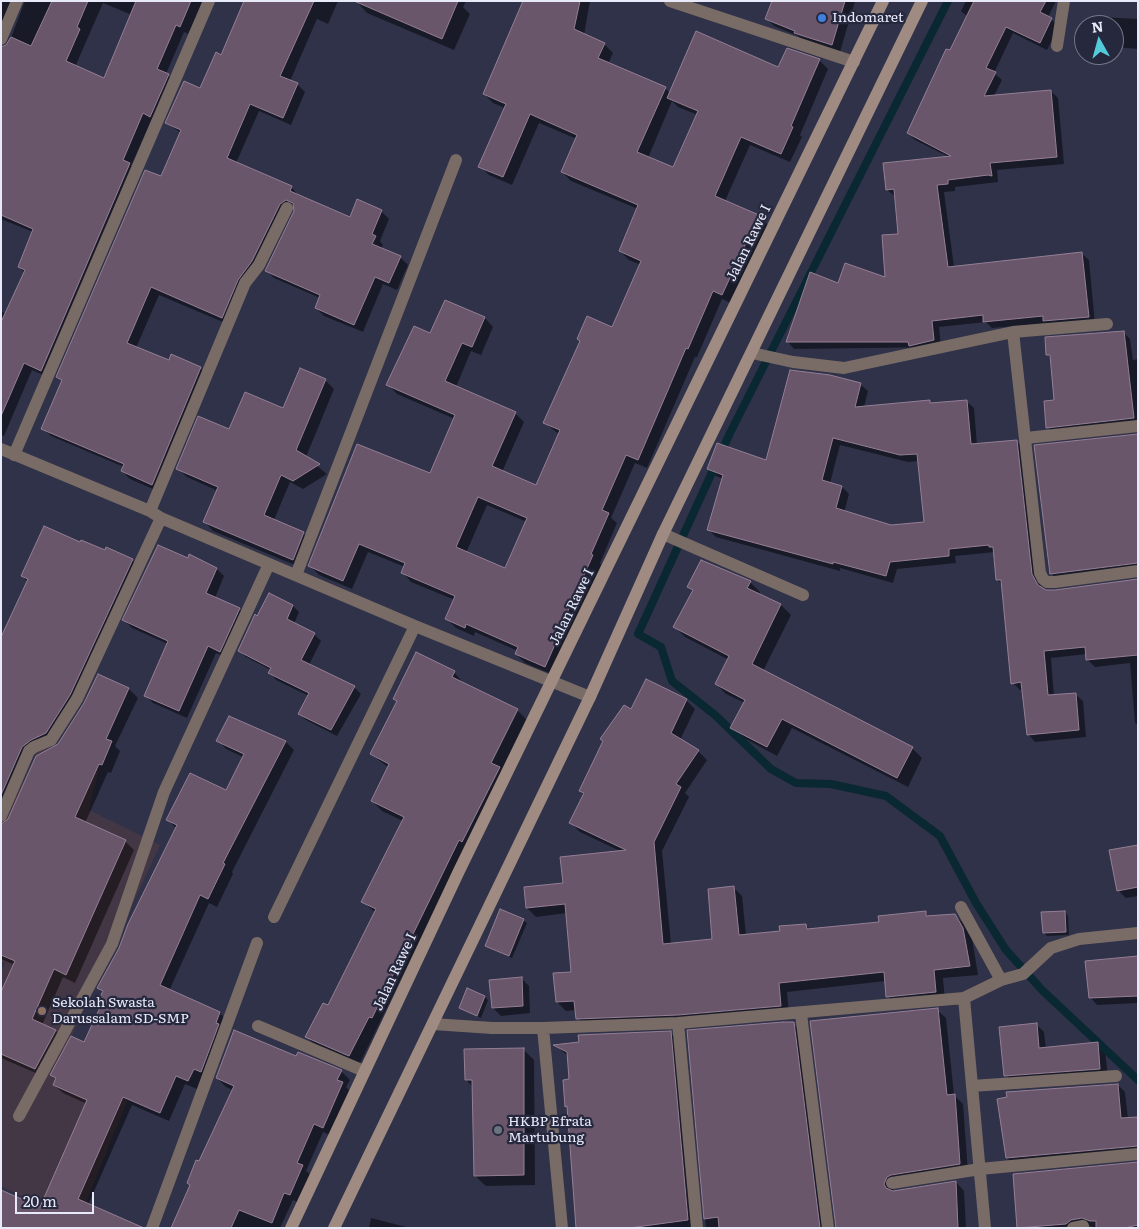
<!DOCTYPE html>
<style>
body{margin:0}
#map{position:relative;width:1139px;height:1229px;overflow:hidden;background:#303249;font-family:Literata,serif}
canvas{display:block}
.frame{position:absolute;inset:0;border:2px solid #e8eaf9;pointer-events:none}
.north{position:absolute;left:1074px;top:15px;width:50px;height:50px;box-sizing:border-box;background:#26283e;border:1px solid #747689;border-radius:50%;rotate:353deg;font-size:14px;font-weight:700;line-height:20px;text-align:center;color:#e8eaf9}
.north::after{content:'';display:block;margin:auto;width:18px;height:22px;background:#53cbda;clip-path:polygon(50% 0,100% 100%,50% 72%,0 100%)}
.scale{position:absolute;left:15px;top:1192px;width:79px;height:22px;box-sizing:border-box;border:2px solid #e8eaf9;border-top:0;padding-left:6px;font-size:15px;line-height:18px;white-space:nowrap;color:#e8eaf9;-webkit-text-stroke:4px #26283e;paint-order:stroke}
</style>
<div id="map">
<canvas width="1139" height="1229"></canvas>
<div class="frame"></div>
<div class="north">N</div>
<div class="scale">20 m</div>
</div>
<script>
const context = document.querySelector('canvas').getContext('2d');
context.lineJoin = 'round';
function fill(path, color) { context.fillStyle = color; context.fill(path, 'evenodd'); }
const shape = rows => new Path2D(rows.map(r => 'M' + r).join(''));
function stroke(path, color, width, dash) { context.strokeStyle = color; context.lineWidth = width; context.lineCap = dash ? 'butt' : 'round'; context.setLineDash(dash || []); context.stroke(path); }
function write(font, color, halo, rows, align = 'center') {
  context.font = font + ' Literata,serif'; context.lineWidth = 4.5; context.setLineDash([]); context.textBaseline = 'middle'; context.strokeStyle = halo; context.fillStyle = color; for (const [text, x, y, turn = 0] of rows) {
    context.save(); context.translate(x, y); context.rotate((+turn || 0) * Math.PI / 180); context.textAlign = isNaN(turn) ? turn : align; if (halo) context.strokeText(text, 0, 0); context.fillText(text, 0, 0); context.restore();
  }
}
const education = shape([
 [40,747,99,769,89,810,160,845,66,1048,136,1080,77,1224,1,1186,1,973,5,963,1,961,1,827]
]);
const shadow = shape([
 [1,1,23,1,1,44],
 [25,1,204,1,188,34,184,32,166,74,176,83,151,121,131,166,138,172,50,378,32,370,4,436,1,435,1,311,6,314,25,273,19,267,33,232,1,219,1,46,2,49,9,43],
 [103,3,132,15,104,79,75,67],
 [245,1,338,1,328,24,317,19,290,81,297,84,305,92,291,125,259,111,236,163,291,187,299,196,351,218,381,211,389,219,380,241,383,245,381,249,400,257,408,265,397,290,383,284,363,332,324,316,316,308,320,298,274,278,266,270,296,211,295,207,288,212,245,288,230,325,159,295,136,348,169,362,200,368,208,376,160,492,130,479,122,471,124,467,51,436,43,428,63,382,58,377,161,178,181,133,167,123,201,89,222,56],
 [356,1,466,1,463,7,470,14,454,50,367,13],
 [525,1,590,1,584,35,604,44,613,53,608,64,665,88,671,94,819,60,828,69,800,135,802,137,790,162,750,145,725,201,759,216,768,225,731,303,722,299,697,357,695,357,647,468,635,463,611,518,617,523,600,563,601,565,554,675,525,663,516,654,518,651,475,632,474,636,456,628,447,619,455,600,411,582,403,573,405,567,368,552,352,589,319,575,310,566,430,474,455,419,397,394,388,385,431,335,446,301,485,318,493,327,481,355,471,351,456,387,515,413,524,422,502,472,537,486,560,435,545,423,613,328,641,265,629,260,620,251,638,209,571,181,562,172,577,139,539,123,512,185,489,175,480,166,505,108,493,103,484,94],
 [672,101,678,107,698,115,674,169,648,158],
 [487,505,527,522,506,570,466,553],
 [769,1,855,1,840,52,803,41,798,36,774,26,766,18,773,2],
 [966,1,1056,1,1048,17,1059,26,1047,50,1013,33,994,73,1002,80,994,96,1051,91,1058,98,1064,164,997,170,998,182,955,187,955,191,944,192,954,267,1081,253,1089,260,1095,324,1052,328,1047,323,992,328,986,322,939,327,941,347,794,349,787,341,839,284,887,278,900,235,896,197,887,190,949,157,915,140,908,133,968,17,961,11],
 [1099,17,1138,19,1138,49,1114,47,1114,25,1098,25],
 [1123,332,1130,339,1133,360,1138,359,1138,426,1055,434,1048,427,1056,401,1052,359,1047,354],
 [325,380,334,389,306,457,327,474,303,489,290,482,274,520,303,533,312,542,302,568,213,531,205,522,218,491,187,477,178,469,230,431,283,409],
 [860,384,868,391,864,407,930,401,933,404,966,401,974,408,977,445,1016,441,1024,448,1039,582,1042,589,1046,591,1138,580,1138,725,1135,723,1130,663,1095,667,1087,659,1087,654,1051,658,1054,696,1075,694,1083,701,1086,737,1035,742,1028,734,1023,690,1020,690,1013,683,1003,585,997,580,995,552,955,556,956,563,897,569,893,583,840,568,840,571,716,537,709,530,723,479,716,476,709,469,767,461],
 [840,445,908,462,919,461,925,523,891,526,844,513,849,494,842,487,830,483],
 [1138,435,1138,571,1058,581,1049,570,1035,446],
 [80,544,132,560,141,569,79,704,31,756,2,826,9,820,59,745,85,704,98,676,129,689,138,698,115,746,120,751,111,773,108,772,85,823,125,841,134,850,75,983,63,977,42,1025,56,1031,65,1040,45,1077,1,1058,1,995,15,965,1,959,1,640,28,582,22,576],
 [190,556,217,569,224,576,215,598,239,609,247,616,227,658,216,653,187,718,153,703,145,695,168,644,132,628,124,620],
 [750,582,760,592,759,595,781,605,791,615,763,671,912,748,922,758,908,787,792,728,777,756,742,737,732,727,745,703,726,694,716,684,729,660,685,637,675,627,693,592,688,587],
 [293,606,299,612,294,624,314,634,321,641,309,665,354,687,361,694,337,736,306,720,299,714,309,696,276,680,270,673,271,670,246,657,239,651,258,617],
 [417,654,454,672,464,684,517,710,527,720,359,1065,317,1047,307,1037,328,1007,376,913,362,901,403,821,382,811,372,801,389,768,371,754,398,702,394,699],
 [646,681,686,700,695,709,680,740,698,751,707,760,685,793,689,797,662,851,671,944,714,940,733,887,742,896,746,935,781,932,806,925,811,930,880,923,925,912,929,917,955,915,964,924,972,938,978,975,943,978,945,1001,897,1005,888,996,886,981,787,992,789,1014,587,1027,578,1018,577,1010,566,1011,557,1002,573,973,567,913,536,917,527,908,564,884,622,852,580,832,571,823,584,795,580,791,632,711],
 [230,718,286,742,294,750,232,872,233,874,217,907,209,903,169,991,220,1013,228,1022,197,1089,185,1084,169,1121,132,1105,88,1205,41,1209,87,1104,63,1093,54,1085,56,1080,52,1075,84,1044,103,1002,101,999,103,993,99,988,120,948,177,829,168,820,226,792,243,757,226,749,218,740],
 [1138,847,1138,896,1126,898,1118,890],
 [1065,912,1068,916,1069,935,1047,936,1044,933],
 [523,920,527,923,512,958,486,945],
 [1138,957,1138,1003,1097,1005,1090,997],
 [521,978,529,986,530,1013,501,1016,493,1008],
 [485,997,488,1000,481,1018,460,1008],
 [937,1010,946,1018,954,1095,963,1104,968,1172,895,1186,892,1192,956,1182,964,1191,966,1228,837,1228],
 [793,1024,802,1032,827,1228,706,1228,688,1032],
 [1036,1024,1044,1032,1046,1049,1097,1043,1105,1051,1108,1076,1014,1083,1006,1075],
 [670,1033,679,1041,696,1228,577,1228,569,1108,566,1106,571,1080,568,1056,556,1046],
 [523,1049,534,1060,535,1185,486,1186,475,1176,473,1087,466,1080],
 [296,1058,341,1071,350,1080,346,1087,351,1092,332,1136,323,1132,306,1171,311,1175,299,1203,293,1200,280,1228,172,1228,233,1090,226,1087,217,1078],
 [1118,1085,1125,1092,1128,1119,1138,1118,1138,1154,1014,1165,1007,1158],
 [1138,1163,1138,1228,1092,1228,1092,1226,1019,1228],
 [371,1218,410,1228,369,1228]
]);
const stream = shape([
 [948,1,730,433,638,634,661,647,672,681,715,715,771,769,796,783,831,784,886,796,940,836,976,903,1006,950,1042,990,1138,1080]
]);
const building = shape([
 [52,1,88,1,77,27,80,29,66,61,104,78,136,1,191,1,180,27,176,25,157,69,169,74,150,117,143,113,123,160,130,163,41,371,24,363,1,416,1,322,25,270,18,267,33,229,1,215,1,47,6,45,11,37,31,46,52,1],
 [244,1,314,1,280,76,298,83,283,118,250,104,227,158,292,186,290,191,350,217,357,199,382,210,372,234,376,236,372,244,401,256,389,283,375,277,354,325,315,308,320,295,265,271,294,211,293,203,286,200,280,204,252,261,238,280,222,318,151,287,127,343,169,360,171,354,201,367,152,485,121,471,124,464,41,429,62,380,56,377,145,170,161,176,181,130,165,123,184,81,200,88,216,52,221,55,244,1],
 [354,1,458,1,442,39,354,1],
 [523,1,580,1,574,29,605,43,598,58,666,87,637,152,673,167,698,111,667,98,696,31,778,67,787,48,820,59,791,126,793,127,781,154,741,137,715,196,759,215,722,295,713,291,688,349,686,348,638,460,626,455,602,510,609,513,591,554,593,555,555,640,557,640,545,667,515,654,518,647,466,624,465,628,445,619,455,596,401,573,405,563,359,544,343,581,308,566,357,444,430,473,455,415,386,385,414,326,430,333,445,300,485,317,472,347,462,343,445,381,516,412,492,466,536,485,560,430,543,423,580,341,577,339,587,316,612,327,641,261,619,251,638,205,561,172,577,135,530,114,503,177,478,167,506,104,483,94,523,1],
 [478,497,527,518,505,568,456,547,478,497],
 [772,1,845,1,832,45,794,33,795,31,765,19,772,1],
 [974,1,1046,1,1040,12,1052,18,1040,43,1006,27,986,68,996,72,984,96,1051,90,1057,157,990,163,992,176,988,175,948,180,948,184,937,185,948,267,1082,252,1089,317,1043,321,1043,316,983,322,983,315,932,321,934,340,909,346,908,342,786,342,810,272,838,283,845,263,885,277,882,235,898,234,894,189,886,190,883,163,951,156,907,133,946,49,950,50,974,1],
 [1124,331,1134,418,1046,428,1044,401,1054,400,1050,355,1046,355,1045,337,1124,331],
 [300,368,326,379,296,450,320,464,293,481,281,475,264,515,304,532,293,560,203,522,218,487,176,469,198,416,229,429,245,392,283,408,300,368],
 [790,370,830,375,861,383,855,407,930,400,930,403,967,400,971,444,1017,440,1032,574,1038,585,1046,590,1055,590,1138,579,1138,655,1086,660,1085,647,1044,651,1048,695,1076,693,1079,730,1027,735,1021,682,1011,684,1001,580,996,580,993,547,989,547,989,545,949,549,949,556,890,562,886,576,833,562,833,564,707,530,723,475,707,469,717,443,766,460,790,370],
 [833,438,900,455,917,454,924,522,891,525,836,508,842,486,822,480,833,438],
 [1138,434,1138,563,1050,574,1034,445,1138,434],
 [44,526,80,542,81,540,105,550,106,547,133,559,70,695,46,733,31,740,22,747,1,795,1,637,28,579,21,576,44,526],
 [158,545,188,558,189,554,217,568,206,593,240,608,220,652,208,646,179,711,144,696,168,641,122,620,158,545],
 [701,560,751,581,747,588,781,604,752,664,913,747,897,778,782,719,767,747,730,728,745,700,715,684,729,656,673,627,693,590,687,587,701,560],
 [269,593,293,605,287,619,315,633,301,660,355,686,331,730,298,714,309,693,268,673,271,668,238,651,255,614,257,616,269,593],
 [416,652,455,671,452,677,518,709,491,763,500,767,462,842,459,840,372,1018,369,1017,349,1056,305,1037,323,1003,328,1005,376,909,361,902,404,817,371,801,389,764,370,754,397,701,393,699,416,652],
 [98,674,129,688,106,739,112,741,102,765,99,764,75,817,126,840,66,975,54,969,32,1019,56,1030,35,1069,1,1054,1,992,15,961,1,955,1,824,8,819,36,756,58,744,84,703,98,674],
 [646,679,687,699,671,733,699,750,676,784,681,787,654,842,663,944,712,939,708,889,734,886,739,935,780,931,779,926,806,924,807,929,879,922,878,916,926,911,926,916,955,914,963,928,970,966,934,970,936,992,886,997,884,972,779,983,781,1006,678,1015,576,1019,574,1001,556,1002,553,973,571,972,565,904,526,908,524,887,563,883,560,857,626,850,569,823,584,793,579,791,603,741,600,739,624,705,631,709,646,679],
 [229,716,286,741,223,863,225,864,208,899,200,895,160,985,220,1012,216,1023,219,1024,201,1072,194,1069,188,1081,176,1076,160,1113,123,1097,78,1199,144,1228,1,1228,1,1190,40,1207,87,1100,53,1085,56,1078,50,1075,71,1036,84,1042,103,1001,99,999,103,991,97,988,119,948,128,924,177,825,166,820,190,773,226,790,244,754,216,741,229,716],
 [1138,845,1138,887,1117,891,1109,850,1138,845],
 [500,909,524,919,509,956,485,946,500,909],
 [1065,911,1066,932,1043,933,1041,912,1065,911],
 [1138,956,1138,996,1089,998,1085,961,1138,956],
 [522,977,523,1006,492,1008,489,980,522,977],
 [467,988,485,996,477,1016,459,1008,467,988],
 [938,1008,947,1095,955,1094,960,1164,891,1175,887,1177,884,1184,886,1188,893,1191,956,1181,958,1228,836,1228,810,1021,938,1008],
 [783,1022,794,1022,820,1228,719,1228,718,1217,704,1219,687,1030,783,1022],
 [1037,1023,1039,1048,1098,1042,1100,1069,1004,1076,999,1027,1037,1023],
 [234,1030,296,1056,298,1052,342,1070,337,1080,343,1082,323,1128,314,1124,297,1163,303,1165,290,1195,284,1193,272,1223,239,1210,231,1228,171,1228,190,1185,187,1183,196,1160,199,1161,234,1086,216,1078,234,1030],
 [671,1031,688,1220,629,1228,576,1228,567,1106,565,1107,563,1080,569,1079,567,1052,553,1045,579,1042,578,1035,671,1031],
 [524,1048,524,1175,474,1176,472,1080,465,1080,464,1049,524,1048],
 [1118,1084,1121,1118,1138,1117,1138,1146,1006,1158,997,1099,1007,1097,1006,1092,1118,1084],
 [1138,1162,1138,1225,1124,1228,1096,1228,1096,1221,1090,1221,1082,1218,1071,1220,1066,1224,1017,1228,1013,1174,1138,1162]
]);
const street = shape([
 [670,1,854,62],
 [1,39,17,1],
 [1057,46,1064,1],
 [1013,332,1040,573,1043,579,1047,582,1055,582,1138,571],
 [752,353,793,362,844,368,1013,332,1107,324],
 [1026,438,1138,426],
 [1,449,150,511,161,518,415,626,590,697],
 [14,455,209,1],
 [150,511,245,283,259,265,287,208],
 [663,534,803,595],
 [296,575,456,160],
 [1,816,29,751,34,747,51,740,77,699,161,518],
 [961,907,1001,980],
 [274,917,415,626],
 [964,998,985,1228],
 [801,1014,828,1228],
 [678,1023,697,1228],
 [433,1024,492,1028,543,1028,678,1023,964,998,1001,980,1023,974,1051,948,1079,939,1138,933],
 [258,1026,364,1071],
 [543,1028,562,1228],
 [972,1086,1116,1076],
 [19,1116,112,944,164,792,269,564],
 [892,1183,980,1169,1138,1154],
 [152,1228,257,943],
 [1073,1228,1083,1226]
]);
const secondary = shape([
 [291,1228,459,871,883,1],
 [334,1228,590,697,663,534,922,1]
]);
const markers = [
 [822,18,5,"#3f7fe0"],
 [42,1011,5,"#8d6e63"],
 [498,1130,5,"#6b7280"]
];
const poiNames = [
 ["Indomaret",832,18],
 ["Sekolah Swasta",52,1003],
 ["Darussalam SD-SMP",52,1019],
 ["HKBP Efrata",508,1122],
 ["Martubung",508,1138]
];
const streetNames = [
 ["Jalan Rawe I",749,243,-64],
 ["Jalan Rawe I",572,607,-64],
 ["Jalan Rawe I",395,972,-65]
];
fill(education, '#443745');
fill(shadow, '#0007');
stroke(stream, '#0a2832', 8);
fill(building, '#6a566a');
stroke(building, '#947f95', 1);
stroke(street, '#796c66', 12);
stroke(secondary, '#9f8b81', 12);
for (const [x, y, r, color] of markers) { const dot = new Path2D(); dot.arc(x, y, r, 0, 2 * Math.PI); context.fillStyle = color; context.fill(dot); stroke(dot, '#26283e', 2); }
write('14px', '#e8eaf9', '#26283e', poiNames, 'left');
write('14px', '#e8eaf9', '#26283e', streetNames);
</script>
